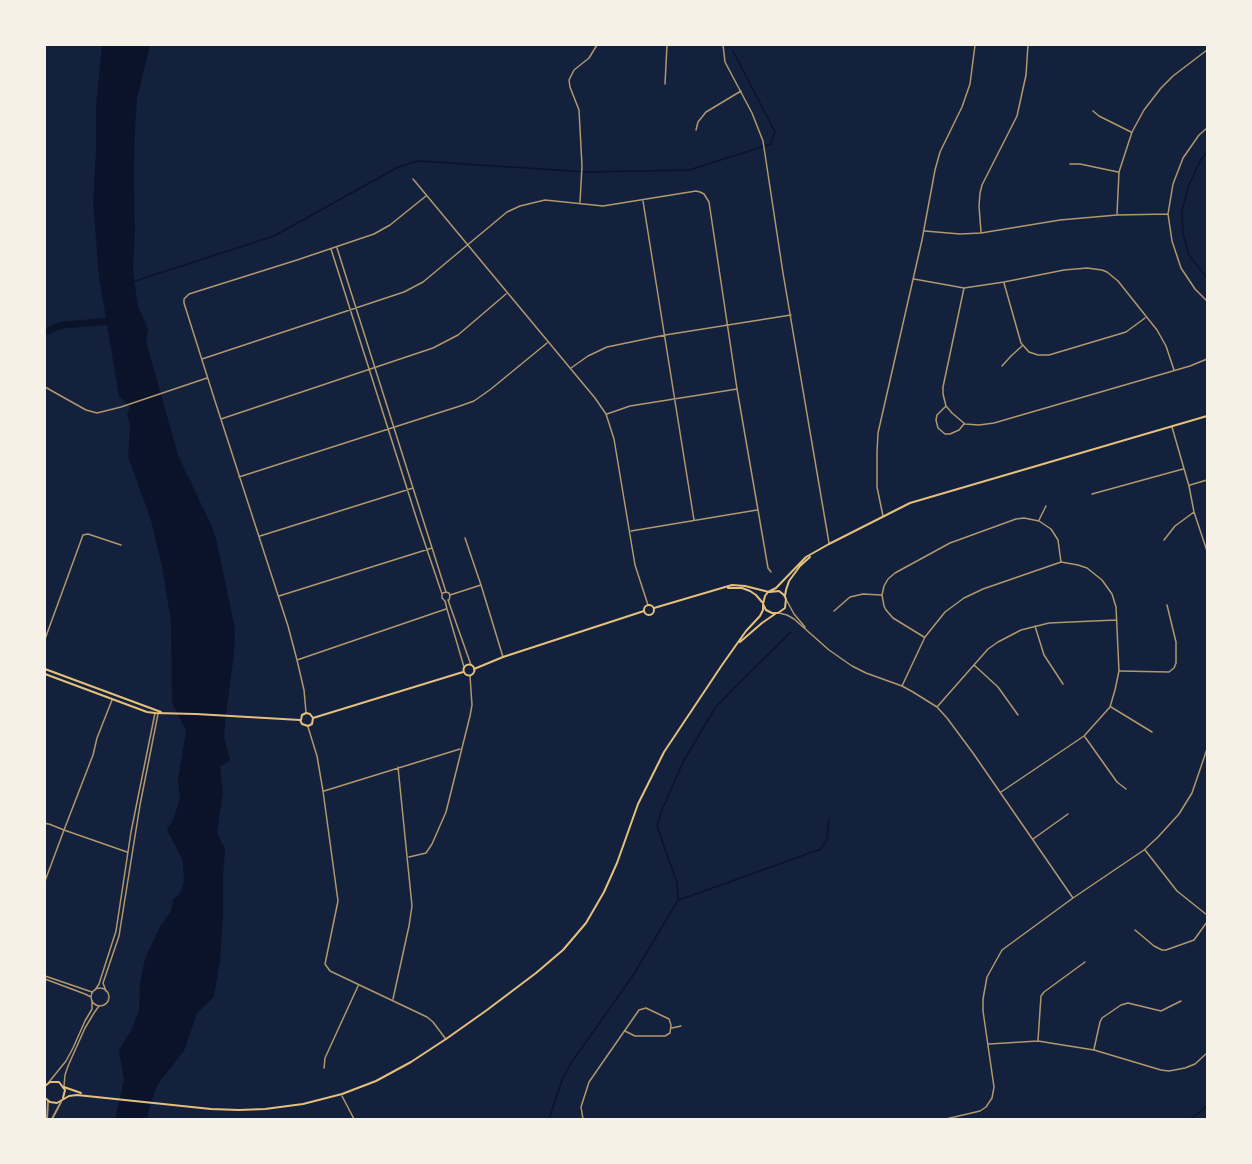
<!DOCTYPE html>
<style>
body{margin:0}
#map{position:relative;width:1252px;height:1164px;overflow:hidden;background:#14213d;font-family:Literata,serif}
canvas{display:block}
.frame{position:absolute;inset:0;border:46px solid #f6f1e7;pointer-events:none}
</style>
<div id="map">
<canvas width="1252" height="1164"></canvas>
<div class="frame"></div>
</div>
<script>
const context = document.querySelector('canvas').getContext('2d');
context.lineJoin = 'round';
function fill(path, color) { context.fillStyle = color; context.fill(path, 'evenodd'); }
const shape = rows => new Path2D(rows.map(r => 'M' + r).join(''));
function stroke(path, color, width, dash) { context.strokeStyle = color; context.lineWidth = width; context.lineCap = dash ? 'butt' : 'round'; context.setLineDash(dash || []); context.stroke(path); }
const water = shape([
 [102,45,150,45,137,99,135,129,134,178,135,232,133,271,135,286,138,306,148,329,146,341,178,455,212,527,216,538,235,629,234,655,227,706,224,736,230,760,220,767,223,791,217,833,225,849,223,879,223,917,220,961,214,997,197,1013,184,1051,158,1084,149,1109,147,1119,115,1119,124,1080,119,1050,132,1029,139,1010,140,984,145,958,160,927,172,909,173,899,179,895,184,883,183,861,167,830,173,820,180,798,178,780,186,731,172,703,171,623,163,571,151,520,128,457,130,424,127,415,130,407,119,396,99,277,93,202,96,153,96,106]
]);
const stream = shape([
 [1207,152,1200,161,1189,185,1182,210,1183,234,1189,255,1207,278],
 [132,282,274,236,398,167,418,161,587,172,689,170,771,144,775,132,733,51],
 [679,900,821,849,827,839,829,819],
 [549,1119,562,1080,571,1063,632,977,678,900,677,883,657,826,662,810,683,762,715,708,740,682,791,632],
 [1191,1119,1207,1106]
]);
const river = shape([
 [45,332,62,325,113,321]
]);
const pedestrian = shape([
 [45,881,64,830,49,824]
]);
const minor = shape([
 [723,45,725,62,752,113,763,141,783,273,829,543],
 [665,84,667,45],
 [1093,111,1099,116,1131,132],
 [1207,128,1199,135,1183,158,1173,184,1168,214,1172,241,1181,268,1195,289,1207,301],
 [696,130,698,122,706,112,741,91],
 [1070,164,1080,164,1118,172],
 [413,179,595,398,606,414,614,439,635,565,648,605],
 [643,201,694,520],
 [580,202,582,166,579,110,570,87,569,80,574,70,589,58,597,45],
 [1117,214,1119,172,1132,132,1144,110,1161,88,1173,76,1207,50],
 [925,231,960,234,981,233,1060,220,1117,215,1168,214],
 [981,232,979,206,980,193,982,185,1017,116,1026,75,1028,45],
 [337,248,446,592],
 [331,249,417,520,442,594,442,598,445,601,447,609,464,667],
 [914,279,964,288,1004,282,1064,270,1087,268,1102,270,1107,272,1118,281,1157,330,1166,346,1174,370],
 [1004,283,1021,343,1029,352,1038,355,1049,355,1126,332,1145,318],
 [964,288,943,387,943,394,946,406,952,413,965,424,979,425,994,423,1190,366,1207,359],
 [202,359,404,292,423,282,507,212,520,206,545,200,603,206,696,191,700,192,704,194,709,202,737,389,758,510,768,568,771,572],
 [1002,366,1011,356,1022,346],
 [571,368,588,356,607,347,665,335,791,315],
 [45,387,86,410,97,413,121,407,207,378],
 [946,406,937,415,936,420,938,428,945,434,950,434,959,430,964,424],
 [607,414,630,406,737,389],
 [221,419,433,348,458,335,506,294],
 [1172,427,1189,486,1194,512,1207,551],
 [239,477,460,406,474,401,491,389,547,343],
 [1190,485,1207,480],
 [1092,494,1183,469],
 [883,516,877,487,877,452,878,433,922,240,935,170,940,152,962,107,970,84,975,45],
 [1039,520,1046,506],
 [631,531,757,510],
 [260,536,413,488],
 [465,538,481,585,503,657],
 [1164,540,1175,526,1194,512],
 [443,593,446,592,449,593,450,596,449,600],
 [450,595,481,585],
 [279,596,432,548],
 [448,600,471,665],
 [787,601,794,614,805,627],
 [834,611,850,597,863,594,881,595],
 [779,613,787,615,794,619,829,650,852,666,866,673,902,686,913,692,937,707,947,718,973,753,1073,898],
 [1035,626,1044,655,1063,684],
 [924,637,893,618,886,610,884,606,882,595,884,586,888,579,895,573,950,543,1016,519,1024,518,1039,521,1051,529,1058,540,1061,562],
 [45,639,83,535,88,534,121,545],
 [297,660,446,609],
 [974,665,998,687,1018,715],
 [1120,671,1169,672,1174,668,1176,663,1176,642,1167,605],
 [902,686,925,637,945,612,964,598,983,589,1061,562,1078,565,1087,568,1102,580,1112,594,1116,607,1119,671,1115,690,1110,707,1084,736,1001,792],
 [112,700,97,738,93,755,64,830,127,852],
 [937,707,988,649,998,642,1021,630,1049,623,1116,620],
 [1111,707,1152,732],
 [306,712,304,690,297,660,288,626,215,401,184,303,184,299,189,294,297,260,374,234,390,225,426,196],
 [308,727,317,756,323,791,338,901,325,964,330,971,427,1017,433,1022,445,1038],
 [1085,737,1117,782,1126,789],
 [324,791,460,749],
 [45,823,48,824],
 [1033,839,1068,814],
 [1145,850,1177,891,1207,915],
 [409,857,426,853,432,844,446,812,470,716,472,705,470,676],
 [1135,930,1154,946,1162,950,1166,950,1194,940,1207,922],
 [45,976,92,992],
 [45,979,85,994,91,997],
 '91 997a9 9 0 1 1 18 0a9 9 0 1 1-18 0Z',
 [95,990,99,984,116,931,131,832,155,713],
 [106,991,103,983,119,936,140,805,158,714],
 [393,999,409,926,412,906,398,767],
 [672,1028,681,1026],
 [1038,1040,1041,996,1044,992,1085,962],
 [989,1044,1038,1041,1094,1050,1161,1070,1169,1071,1185,1068,1195,1064,1207,1053],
 [1094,1049,1100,1022,1102,1018,1121,1005,1128,1003,1161,1011,1181,1001],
 [324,1068,325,1058,358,986],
 [49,1082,66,1061,73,1048,85,1021,92,1009,92,1002],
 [64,1086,65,1075,68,1066,85,1028,94,1013,99,1006],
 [342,1096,354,1119],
 [583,1119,581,1107,589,1082,639,1010,646,1008,669,1019,671,1025,670,1033,665,1036,635,1036,625,1031],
 [946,1119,980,1111,986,1107,992,1098,994,1087,983,1011,983,999,987,977,1002,950,1073,898,1144,850,1158,837,1179,814,1192,793,1207,749]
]);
const tertiary = shape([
 [47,1119,48,1101],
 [52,1119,61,1102]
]);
const secondary = shape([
 [728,588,742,588,750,591,756,595,762,602],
 [770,592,779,591,784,595,786,599,785,608,778,613,772,613,766,610,763,604,765,596,768,592,776,588,806,557,829,544,910,503,1207,416],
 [785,596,786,590,789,581,800,566,810,557],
 '644 610a5 5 0 1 1 10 0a5 5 0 1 1-10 0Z',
 [654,608,732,585,745,586,769,592],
 [740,642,762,623,775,614],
 '463.5 670a5.5 5.5 0 1 1 11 0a5.5 5.5 0 1 1-11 0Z',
 [45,669,161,712],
 [474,669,503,657,644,611],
 [45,674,147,712,155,713,196,714,300,720],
 [313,718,463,672],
 [300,720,302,724,308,726,312,724,313,718],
 [301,720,302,715,306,713,310,714,313,718],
 [45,1086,50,1082,59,1082,65,1090,63,1098],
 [64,1087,81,1093],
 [45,1098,50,1102,57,1103,69,1096,77,1095,211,1109,239,1110,265,1109,303,1104,342,1094,376,1081,411,1062,446,1039,487,1010,536,973,563,950,586,923,604,892,617,863,638,804,664,752,722,665,746,631,760,616,763,610,763,605]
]);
fill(water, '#0b132b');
stroke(stream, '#0b132b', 1.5);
stroke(river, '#0b132b', 7);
stroke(pedestrian, '#b1986c', 1.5);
stroke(minor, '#b1986c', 1.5);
stroke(tertiary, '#b1986c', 2);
stroke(secondary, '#e5c07b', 2);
</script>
